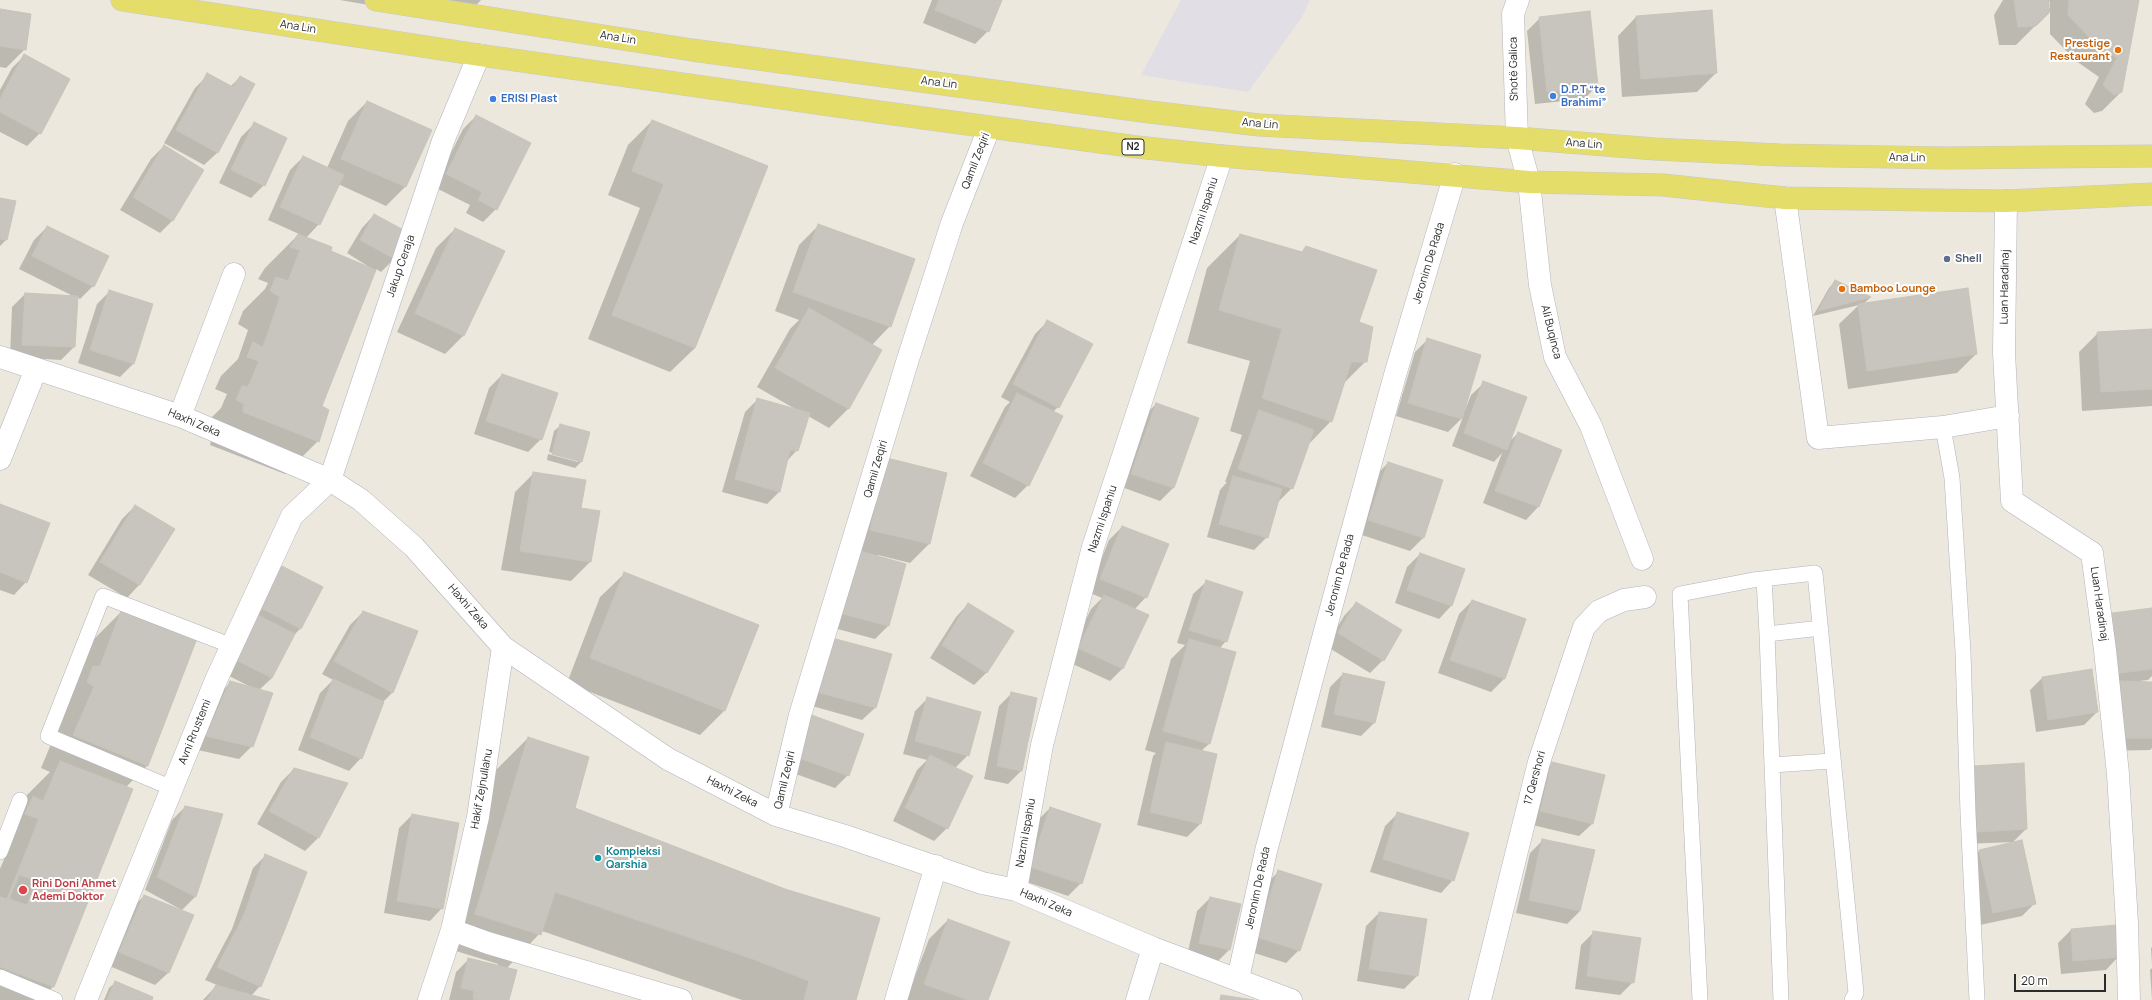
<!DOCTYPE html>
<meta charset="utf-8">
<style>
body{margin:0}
#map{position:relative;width:2152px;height:1000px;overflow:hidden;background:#ece8de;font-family:Manrope,sans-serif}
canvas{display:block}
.scale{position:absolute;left:2014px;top:974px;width:92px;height:18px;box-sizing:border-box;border:2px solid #2b2b2b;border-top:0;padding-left:5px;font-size:12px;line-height:14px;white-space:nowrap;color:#2b2b2b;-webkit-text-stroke:3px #fff;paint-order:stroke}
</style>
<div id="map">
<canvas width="2152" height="1000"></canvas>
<div class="scale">20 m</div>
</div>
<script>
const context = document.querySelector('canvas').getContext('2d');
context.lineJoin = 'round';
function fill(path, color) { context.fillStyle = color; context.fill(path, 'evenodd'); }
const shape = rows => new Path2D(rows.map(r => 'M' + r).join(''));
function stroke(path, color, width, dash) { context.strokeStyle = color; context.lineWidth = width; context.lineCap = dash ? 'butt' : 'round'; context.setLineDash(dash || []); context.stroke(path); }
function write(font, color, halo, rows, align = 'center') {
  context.font = font + ' Manrope,sans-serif'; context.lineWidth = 4; context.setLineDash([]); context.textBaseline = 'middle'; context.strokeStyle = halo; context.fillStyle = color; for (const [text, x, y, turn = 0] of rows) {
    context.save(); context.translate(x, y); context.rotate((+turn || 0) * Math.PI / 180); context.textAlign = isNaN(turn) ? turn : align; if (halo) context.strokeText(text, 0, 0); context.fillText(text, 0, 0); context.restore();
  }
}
const industrial = shape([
 [1181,0,1310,0,1302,17,1248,92,1141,75]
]);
const shadow = shape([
 [340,0,481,0,461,21],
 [932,0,1001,0,988,31,975,44,923,23],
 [2003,0,2138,0,2121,92,2102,111,2094,113,2085,104,2099,77,2076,61,2050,34,2050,11,2016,45,1999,45,1994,15],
 [2048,1,2050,1,2050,8,2048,8],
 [0,10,25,49,6,68,0,67],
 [1589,13,1597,86,1584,99,1535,104,1527,31,1540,18],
 [1636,17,1716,73,1697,92,1622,97,1618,36],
 [25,55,69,79,40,133,27,146,0,132,0,90,12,68],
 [208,75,230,87,240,77,217,153,204,165,164,143,195,88],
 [367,102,431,130,405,187,386,206,338,184,319,224,306,238,330,252,374,270,347,253,362,228,374,215,394,259,381,272,376,269,321,406,318,441,285,474,210,445,212,437,209,420,221,408,227,394,215,389,221,376,238,359,248,330,238,324,243,311,265,289,268,283,258,279,265,268,299,234,268,220,290,170,303,157,327,168,348,121],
 [476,116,496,209,483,222,466,213,470,205,434,187,463,129],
 [652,121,767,166,695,348,670,372,588,339,640,208,608,195,628,145],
 [254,124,264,185,251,198,219,183,241,137],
 [164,146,172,221,160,233,120,210,151,159],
 [0,199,6,240,0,246],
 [818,226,890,326,872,345,881,350,848,409,829,428,808,416,797,450,787,461,780,491,767,504,722,492,745,412,758,399,797,410,757,387,790,329,799,320,775,311,799,245],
 [47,227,93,286,80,299,77,297,74,347,61,360,10,357,12,307,25,294,75,297,19,269,34,240],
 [455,229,464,335,445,354,397,332,436,248],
 [1240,235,1301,253,1307,247,1358,323,1366,361,1343,384,1331,421,1308,445,1292,488,1279,501,1278,500,1267,537,1254,550,1207,537,1220,490,1227,482,1225,482,1242,435,1230,431,1250,361,1187,343,1207,268],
 [1835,281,1870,298,1862,305,1967,289,1976,354,1957,373,1848,389,1839,324,1859,305,1813,316,1829,288],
 [110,291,152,305,133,364,120,377,78,363,97,304],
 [1048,321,1058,407,1053,412,1028,485,1015,498,970,476,1005,407,1010,402,1001,397,1035,334],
 [2152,330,2152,406,2082,411,2079,352,2098,333],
 [1428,339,1464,409,1465,410,1471,395,1484,383,1509,442,1518,433,1561,450,1538,507,1526,520,1483,503,1502,453,1494,462,1452,446,1463,417,1448,432,1396,416,1415,352],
 [502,375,541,439,528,452,474,434,489,388],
 [1156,404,1198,418,1173,488,1160,501,1119,486,1143,417],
 [561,425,589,433,581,462,575,468,547,460,548,454,578,462,578,460,549,452,554,431],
 [1388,463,1423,538,1410,551,1356,533,1375,476],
 [534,473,580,509,590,562,571,581,501,570,515,492],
 [946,473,929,544,910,563,878,555,877,557,905,565,888,626,875,639,830,627,868,478],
 [0,505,26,582,14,595,0,590],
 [135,506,173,529,139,585,127,598,88,575,122,519],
 [1122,527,1146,597,1134,610,1123,668,1110,681,1066,661,1091,609,1102,598,1088,592,1109,540],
 [1420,554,1451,606,1439,619,1395,603,1407,567],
 [625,573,758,626,724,711,700,735,567,683,600,597],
 [262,576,300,629,292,637,272,678,259,690,252,746,239,759,193,749,217,696,230,683,253,688,217,670],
 [1206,582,1226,641,1219,649,1209,744,1201,751,1216,754,1200,824,1187,837,1137,825,1153,756,1156,753,1145,750,1171,659,1185,645,1177,643,1193,594],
 [1472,601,1525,620,1504,679,1491,692,1438,673,1459,614],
 [1356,603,1383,660,1370,673,1326,646,1344,616],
 [968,604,987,672,974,685,930,658,956,617],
 [2152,609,2152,676,2148,680,2139,681,2152,683,2152,748,2150,750,2105,751,2100,686],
 [121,612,147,766,125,788,131,790,53,987,39,1000,0,1000,0,869,7,852,0,849,0,830,21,809,27,795,50,772,41,768,61,720,88,645],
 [363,612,416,632,392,693,383,702,361,758,349,771,298,750,320,693,333,680,322,674,350,625],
 [820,652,875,708,862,720,805,704],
 [1343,674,1374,723,1361,736,1321,727,1330,687],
 [2043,677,2097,712,2084,725,2036,732,2030,690],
 [1011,694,1035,698,1021,771,1008,784,984,779,999,706],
 [928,698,968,755,955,768,947,828,934,841,893,821,917,770,927,760,903,754,915,711],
 [806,714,848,775,835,788,779,768],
 [528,738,574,808,855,1000,742,1000,542,931,507,968,508,1000,449,1000,456,972,469,959,498,966,498,964,443,947,495,771],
 [1553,763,1592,824,1579,836,1528,824,1540,776],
 [1974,767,2026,829,2013,842,1964,844],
 [294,769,346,783,318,838,305,851,257,824,281,782],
 [185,807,221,814,195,897,182,910,145,890,172,820],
 [1050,808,1081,883,1068,896,1018,879,1037,821],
 [1398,813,1453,880,1441,893,1370,872,1385,826],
 [412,815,442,908,430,921,384,913,399,828],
 [1543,840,1580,911,1567,924,1516,913,1530,853],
 [2021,841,2035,903,2022,916,1980,925,1966,864,1979,851],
 [266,855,260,986,251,996,267,1000,203,1000,217,985,205,980,232,929,253,868],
 [1279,871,1299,950,1286,963,1245,950,1266,884],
 [144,896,168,973,155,985,107,965,131,909],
 [1210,898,1240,905,1229,950,1216,963,1187,956,1197,911],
 [1379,913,1426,920,1417,976,1404,989,1357,981,1366,926],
 [948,920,987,1000,906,1000,929,939],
 [2071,930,2118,957,2106,970,2061,974,2058,943],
 [1594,932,1633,982,1620,995,1575,989,1581,945],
 [2152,947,2152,965,2151,948],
 [2152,968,2152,1000,2150,970],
 [116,982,151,1000,104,1000,109,988]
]);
const building = shape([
 [939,0,1002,0,989,32,935,10,939,0],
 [2014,0,2049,0,2049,13,2036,26,2018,27,2014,0],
 [2069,0,2139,0,2122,92,2114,95,2103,85,2117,58,2095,43,2068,15,2069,0],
 [0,9,31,14,26,50,0,46,0,9],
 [1712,10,1717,73,1641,79,1636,16,1712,10],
 [1590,11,1598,86,1547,92,1539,17,1590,11],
 [24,54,70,79,41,134,0,112,0,99,24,54],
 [207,73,233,87,240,76,255,84,218,153,176,130,207,73],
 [367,101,432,130,406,187,341,159,367,101],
 [476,115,531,143,497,210,478,200,482,192,446,174,476,115],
 [652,120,768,166,695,348,612,315,664,184,632,171,652,120],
 [254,122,287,138,265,186,231,170,254,122],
 [164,145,204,170,173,221,133,197,164,145],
 [303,156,344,175,320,225,280,207,303,156],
 [0,198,16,201,7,240,0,239,0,198],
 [374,214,409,233,395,259,360,240,374,214],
 [818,224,915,259,891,327,793,292,818,224],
 [47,226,109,256,94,287,32,256,47,226],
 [455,228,505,251,464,336,415,313,455,228],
 [298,234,332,247,331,251,376,270,322,406,329,410,319,442,243,412,244,404,236,400,242,386,248,387,259,361,247,357,253,342,263,347,280,297,270,291,276,277,288,281,300,250,290,247,298,234],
 [1240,234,1302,252,1306,246,1377,270,1359,322,1373,327,1367,362,1351,362,1332,422,1262,398,1282,329,1219,310,1240,234],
 [1835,280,1871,297,1818,311,1835,280],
 [1968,288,1977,354,1867,371,1858,304,1968,288],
 [109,290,153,304,134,364,90,350,109,290],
 [25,293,78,296,75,347,22,345,25,293],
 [809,308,882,350,849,409,775,368,809,308],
 [1047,320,1093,344,1059,408,1013,384,1047,320],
 [2152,329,2152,389,2101,392,2097,332,2152,329],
 [1427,338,1481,355,1462,419,1408,403,1427,338],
 [502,374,558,393,542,440,486,421,502,374],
 [1483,381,1527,397,1507,450,1464,433,1483,381],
 [1017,393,1063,416,1029,486,983,463,1017,393],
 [757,398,810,413,798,451,790,450,780,492,735,479,757,398],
 [1156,403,1199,418,1174,488,1131,474,1156,403],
 [1259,410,1314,430,1293,489,1238,469,1259,410],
 [560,424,590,432,582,462,552,454,560,424],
 [1518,432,1562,450,1539,507,1495,491,1518,432],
 [887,458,947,473,930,544,870,530,887,458],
 [1388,462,1443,480,1424,538,1368,520,1388,462],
 [533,472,586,480,581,508,600,511,591,562,520,551,533,472],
 [1233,476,1282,489,1268,538,1219,524,1233,476],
 [0,504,50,523,27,583,0,572,0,504],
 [135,505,175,529,140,585,100,562,135,505],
 [1122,526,1169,544,1147,598,1100,579,1122,526],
 [860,551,906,564,889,626,843,614,860,551],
 [1420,553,1465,569,1452,606,1407,590,1420,553],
 [274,562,323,587,301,629,253,604,274,562],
 [624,572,759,625,725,711,590,658,624,572],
 [1206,580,1243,592,1227,642,1189,630,1206,580],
 [1104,595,1149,615,1123,669,1078,648,1104,595],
 [1472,600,1526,619,1505,679,1450,660,1472,600],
 [1356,602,1402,630,1384,661,1338,633,1356,602],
 [968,603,1014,631,987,673,942,645,968,603],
 [2152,608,2152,669,2112,674,2105,614,2152,608],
 [121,611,196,641,148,766,73,735,94,687,87,682,93,666,100,666,121,611],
 [363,611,418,631,393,693,334,661,363,611],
 [252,612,295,634,272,678,230,657,252,612],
 [832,638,892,654,876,708,817,692,832,638],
 [1189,639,1236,652,1210,744,1163,731,1189,639],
 [2092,669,2098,712,2048,720,2042,677,2092,669],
 [1343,673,1385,682,1375,723,1334,714,1343,673],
 [333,679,384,702,362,759,310,737,333,679],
 [230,681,273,693,253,747,206,736,230,681],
 [2118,681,2152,682,2152,738,2117,738,2118,681],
 [1011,692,1037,698,1022,771,997,766,1011,692],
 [927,697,981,712,969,756,915,741,927,697],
 [806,713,864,734,849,776,791,755,806,713],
 [528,737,589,757,575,808,785,889,880,918,856,1000,804,1000,809,981,753,959,555,892,541,935,475,914,528,737],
 [1166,742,1217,754,1201,824,1150,812,1166,742],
 [930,755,973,776,948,829,905,808,930,755],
 [60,761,133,789,54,987,0,967,0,897,7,899,39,819,25,814,33,796,43,801,60,761],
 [1552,762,1605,775,1593,824,1540,811,1552,762],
 [2024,763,2027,829,1977,832,1974,766,2024,763],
 [294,768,348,783,319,838,269,811,294,768],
 [185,806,223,814,196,897,157,877,185,806],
 [1050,807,1101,824,1082,884,1030,867,1050,807],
 [1397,812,1469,833,1454,881,1383,859,1397,812],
 [412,814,459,823,443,909,397,901,412,814],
 [1542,839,1595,850,1580,911,1529,900,1542,839],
 [2022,840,2036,904,1993,913,1979,850,2022,840],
 [265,854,307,872,285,929,244,915,265,854],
 [1278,870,1322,884,1300,951,1257,937,1278,870],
 [19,875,36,880,27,905,9,899,19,875],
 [144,895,194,915,169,973,119,952,144,895],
 [1210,897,1241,904,1230,950,1199,943,1210,897],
 [1379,912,1427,919,1418,976,1369,969,1379,912],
 [244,915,285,929,261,987,217,967,244,915],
 [948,919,1010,942,988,1000,968,1000,924,984,948,919],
 [2117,925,2120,957,2073,961,2071,929,2117,925],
 [1593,931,1641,938,1634,983,1587,976,1593,931],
 [468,958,517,970,509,1000,479,1000,473,999,474,991,461,988,468,958],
 [115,981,153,997,152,1000,107,1000,115,981],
 [216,985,270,1000,207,1000,216,985],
 [1221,995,1254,1000,1220,1000,1221,995]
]);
const service = shape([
 [1943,427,1952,478,1963,652,1968,813,1977,1000],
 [1764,579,1767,634],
 [1772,765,1832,761],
 [172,788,48,736,103,596,232,646],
 [0,852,20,800],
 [0,977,55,1000],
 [1700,1000,1680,594,1753,580,1815,573,1856,993,1852,1000],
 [1781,1000,1767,634,1821,628]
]);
const minor = shape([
 [1518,0,1513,14,1517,138,1529,182,1540,285,1555,357,1591,426,1642,559],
 [1785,198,1818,438,1943,427,2008,416],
 [2006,201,2004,353,2012,501,2092,553,2105,650,2118,774,2127,923,2129,1000],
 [0,357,180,416,330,480,361,500,414,547,503,647,668,759,776,815,845,836,982,883,1016,890,1153,948,1291,1000],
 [180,416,234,274],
 [0,459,36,369],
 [776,815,800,715,908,359,952,223,989,128],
 [1016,890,1042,745,1093,547,1222,156],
 [452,930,488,943,681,1000],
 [1238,979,1266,851,1341,571,1395,375,1455,174],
 [86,1000,216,680,292,516,330,480,443,141,479,55],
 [429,1000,452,930,478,817,503,647],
 [896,1000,936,866],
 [1137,1000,1153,948],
 [1480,1000,1539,762,1584,627,1599,611,1624,600,1645,597]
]);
const primary = shape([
 [122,0,479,55,879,112,1137,147,1222,156,1529,182,1663,185,1785,198,2006,201,2152,194],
 [376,0,692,50,1142,111,1259,125,1517,138,1655,149,1780,155,1944,158,2152,156]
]);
const markers = [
 [2118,50,4,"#e8710a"],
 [1553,96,4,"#3f7fe0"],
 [493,99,4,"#3f7fe0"],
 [1947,259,4,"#5c6f8a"],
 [1842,289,4,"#e8710a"],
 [598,858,4,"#0f9aa8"],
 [23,890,5,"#e0444e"]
];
const shields = [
 [1133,147,22]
];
const shieldNames = [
 ["N2",1133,147]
];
const streetNames = [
 ["Ana Lin",298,27,9],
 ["Ana Lin",618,38,9],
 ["Shotë Galica",1514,69,-91],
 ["Ana Lin",939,83,7],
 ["Ana Lin",1260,124,5],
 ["Ana Lin",1584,144,4],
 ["Ana Lin",1907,158,1],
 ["Qamil Zeqiri",976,161,-69],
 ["Nazmi Ispahiu",1204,211,-72],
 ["Jeronim De Rada",1429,263,-73],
 ["Jakup Ceraja",401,266,-71],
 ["Luan Haradinaj",2005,287,-89],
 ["Ali Buqinca",1551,332,76],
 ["Haxhi Zeka",194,423,23],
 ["Qamil Zeqiri",876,469,-74],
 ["Nazmi Ispahiu",1103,519,-72],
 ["Jeronim De Rada",1340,575,-75],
 ["Luan Haradinaj",2099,604,82],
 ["Haxhi Zeka",468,607,49],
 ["Avni Rrustemi",195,732,-68],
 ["17 Qershori",1535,778,-75],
 ["Qamil Zeqiri",785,780,-77],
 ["Hakif Zejnullahu",482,789,-80],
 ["Haxhi Zeka",732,792,27],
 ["Nazmi Ispahiu",1026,833,-80],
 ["Jeronim De Rada",1258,888,-78],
 ["Haxhi Zeka",1046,903,23]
];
const foodNames = [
 ["Prestige",2110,44],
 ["Restaurant",2110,57],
 ["Bamboo Lounge",1850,289,"left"]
];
const shopNames = [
 ["D.P.T “te",1561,90],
 ["Brahimi”",1561,103],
 ["ERISI Plast",501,99]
];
const serviceNames = [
 ["Shell",1955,259]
];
const cultureNames = [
 ["Kompleksi",606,852],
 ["Qarshia",606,865]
];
const healthNames = [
 ["Rini Doni Ahmet",32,884],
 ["Ademi Doktor",32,897]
];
fill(industrial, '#e1dee5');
fill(shadow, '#0003');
fill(building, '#c7c5be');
stroke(building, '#c7c4b8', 1);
stroke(service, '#b2b2bd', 16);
stroke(minor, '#b2b2bd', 23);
stroke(primary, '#c8c8c8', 23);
stroke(service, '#fff', 15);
stroke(minor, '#fff', 22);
stroke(primary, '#e5dd6a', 22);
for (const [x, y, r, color] of markers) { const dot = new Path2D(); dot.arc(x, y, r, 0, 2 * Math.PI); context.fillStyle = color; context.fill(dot); stroke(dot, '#fff', 1.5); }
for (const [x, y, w] of shields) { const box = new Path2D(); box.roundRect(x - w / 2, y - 8, w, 16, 3); context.fillStyle = '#fff'; context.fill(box); stroke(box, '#2b2b2b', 1); }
write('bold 10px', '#2b2b2b', null, shieldNames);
write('11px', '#2b2b2b', '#fff', streetNames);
write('bold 11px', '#c56008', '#fff', foodNames, 'right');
write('bold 11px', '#366cbe', '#fff', shopNames, 'left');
write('bold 11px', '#4e5e75', '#fff', serviceNames, 'left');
write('bold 11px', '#0d838f', '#fff', cultureNames, 'left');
write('bold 11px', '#be3a42', '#fff', healthNames, 'left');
</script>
